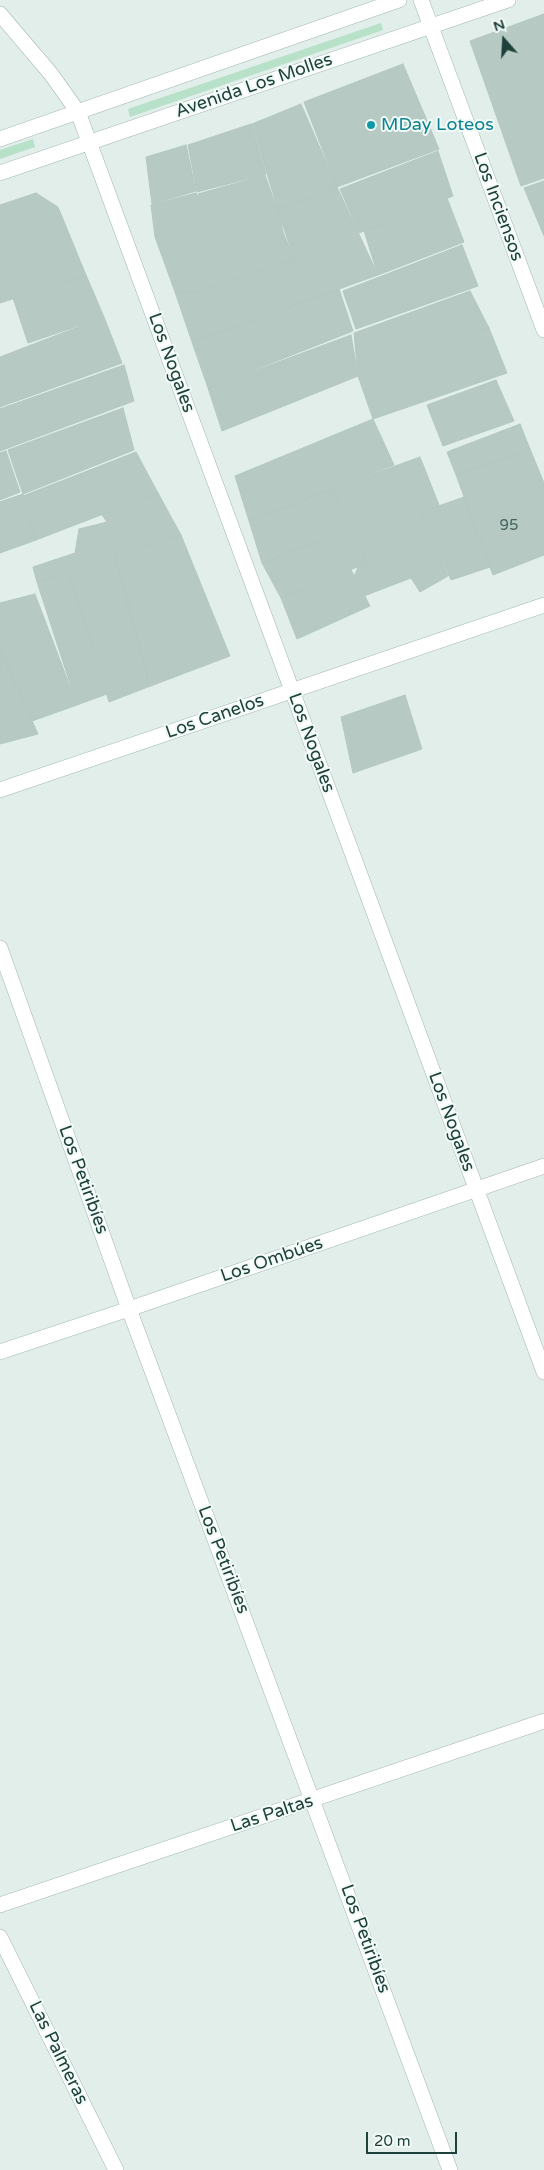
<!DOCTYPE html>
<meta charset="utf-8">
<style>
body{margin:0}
#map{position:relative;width:544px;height:2170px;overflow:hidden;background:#e1eeea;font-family:"Varela Round",sans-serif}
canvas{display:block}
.north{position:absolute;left:479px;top:15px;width:50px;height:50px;-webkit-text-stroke:4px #f2faf7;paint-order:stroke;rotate:341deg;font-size:14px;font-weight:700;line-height:20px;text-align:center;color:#1f413c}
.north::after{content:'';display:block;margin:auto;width:18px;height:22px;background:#1f413c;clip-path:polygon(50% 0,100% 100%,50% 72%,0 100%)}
.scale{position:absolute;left:366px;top:2132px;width:91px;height:22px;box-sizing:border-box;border:2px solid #1f413c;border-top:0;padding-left:6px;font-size:15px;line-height:18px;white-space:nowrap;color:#1f413c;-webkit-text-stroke:4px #f2faf7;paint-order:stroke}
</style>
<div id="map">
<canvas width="544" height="2170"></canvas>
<div class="north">N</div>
<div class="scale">20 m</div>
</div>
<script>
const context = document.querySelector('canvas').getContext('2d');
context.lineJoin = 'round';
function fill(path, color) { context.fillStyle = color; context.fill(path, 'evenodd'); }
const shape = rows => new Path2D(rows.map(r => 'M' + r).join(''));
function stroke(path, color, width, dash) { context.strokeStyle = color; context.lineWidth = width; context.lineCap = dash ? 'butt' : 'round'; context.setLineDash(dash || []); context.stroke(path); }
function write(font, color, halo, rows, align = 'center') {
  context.font = font + ' "Varela Round",sans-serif'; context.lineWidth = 4; context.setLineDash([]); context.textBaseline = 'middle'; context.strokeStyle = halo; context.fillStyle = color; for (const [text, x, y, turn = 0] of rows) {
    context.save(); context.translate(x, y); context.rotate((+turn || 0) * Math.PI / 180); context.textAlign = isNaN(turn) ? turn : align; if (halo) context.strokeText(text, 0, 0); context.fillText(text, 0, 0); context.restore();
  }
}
const green = shape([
 [381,23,383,30,130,117,128,109],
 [33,139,35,147,0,159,0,150]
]);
const building = shape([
 [544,14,544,178,521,186,470,41,544,14],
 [403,64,439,149,337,187,304,102,403,64],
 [301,104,337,187,278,210,252,124,301,104],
 [251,124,266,174,197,192,188,145,251,124],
 [186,145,196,191,152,204,146,157,186,145],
 [438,151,453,196,359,233,340,189,438,151],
 [265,175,295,260,197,293,175,292,155,237,213,217,198,194,265,175],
 [544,181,544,236,524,188,544,181],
 [337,187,378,275,192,342,175,292,197,293,295,260,283,232,278,210,337,187],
 [36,193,58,207,86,275,0,303,0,205,36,193],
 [196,193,213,216,155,237,151,205,196,193],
 [447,198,464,242,378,275,364,231,447,198],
 [462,245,478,286,356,329,343,291,462,245],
 [86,275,104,317,28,343,13,298,86,275],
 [339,289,353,331,208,388,192,342,339,289],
 [470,291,489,328,358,375,354,333,470,291],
 [104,317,122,363,0,407,0,357,104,317],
 [489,328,507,373,373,419,358,376,489,328],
 [351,335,358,376,222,431,208,388,351,335],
 [124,365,134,401,0,451,0,409,124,365],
 [496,380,514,421,443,446,427,405,496,380],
 [123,408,134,450,23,494,8,450,123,408],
 [373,419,394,465,249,521,235,476,373,419],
 [520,424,530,449,456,475,447,452,520,424],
 [530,449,544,483,544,555,493,575,456,475,530,449],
 [6,451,20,492,0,500,0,453,6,451],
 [136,452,158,493,36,540,23,496,136,452],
 [420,457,439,505,421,512,448,576,420,592,411,578,364,596,354,577,358,567,367,563,332,489,420,457],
 [332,489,350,529,262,563,249,521,332,489],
 [158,493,181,535,37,582,33,567,75,553,79,529,107,522,102,515,158,493],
 [23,494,36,540,0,553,0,502,23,494],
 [464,497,490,567,451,580,421,512,464,497],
 [350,529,367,563,281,598,262,563,350,529],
 [181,535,230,656,148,687,147,675,115,556,181,535],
 [115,556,147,675,148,687,109,702,69,571,115,556],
 [351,570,370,606,297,639,281,598,351,570],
 [69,571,107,694,77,705,37,582,69,571],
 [35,594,77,705,32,721,0,649,0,603,35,594],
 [0,649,38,734,0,744,0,649],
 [405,695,422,749,353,773,341,717,405,695]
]);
const minor = shape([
 [421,0,544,330],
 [0,14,51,74,78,112,544,1372],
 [0,139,399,0],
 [0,173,508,0],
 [0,790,544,605],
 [0,948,129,1309,450,2170],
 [0,1352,129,1309,544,1166],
 [0,1905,544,1721],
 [0,1937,116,2170]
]);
const markers = [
 [371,125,5,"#0f9aa8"]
];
const numberNames = [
 ["95",509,526]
];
const streetNames = [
 ["Avenida Los Molles",254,86,-19],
 ["Los Inciensos",498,207,70],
 ["Los Nogales",171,363,70],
 ["Los Canelos",215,717,-19],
 ["Los Nogales",311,743,70],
 ["Los Nogales",451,1122,70],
 ["Los Petiribíes",83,1180,70],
 ["Los Ombúes",272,1260,-19],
 ["Los Petiribíes",223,1560,69],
 ["Las Paltas",272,1814,-18],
 ["Los Petiribíes",365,1939,70],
 ["Las Palmeras",58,2053,64]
];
const cultureNames = [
 ["MDay Loteos",381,125]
];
fill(green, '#b7e1c9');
fill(building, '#b6c9c3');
stroke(building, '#b3c8c2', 1);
stroke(minor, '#a3b7b2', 16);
stroke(minor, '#fff', 15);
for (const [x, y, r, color] of markers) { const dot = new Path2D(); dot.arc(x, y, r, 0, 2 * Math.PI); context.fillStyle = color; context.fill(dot); stroke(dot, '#f2faf7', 2); }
write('15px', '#45635e', null, numberNames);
write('18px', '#1f413c', '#f2faf7', streetNames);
write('18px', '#0d838f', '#f2faf7', cultureNames, 'left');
</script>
